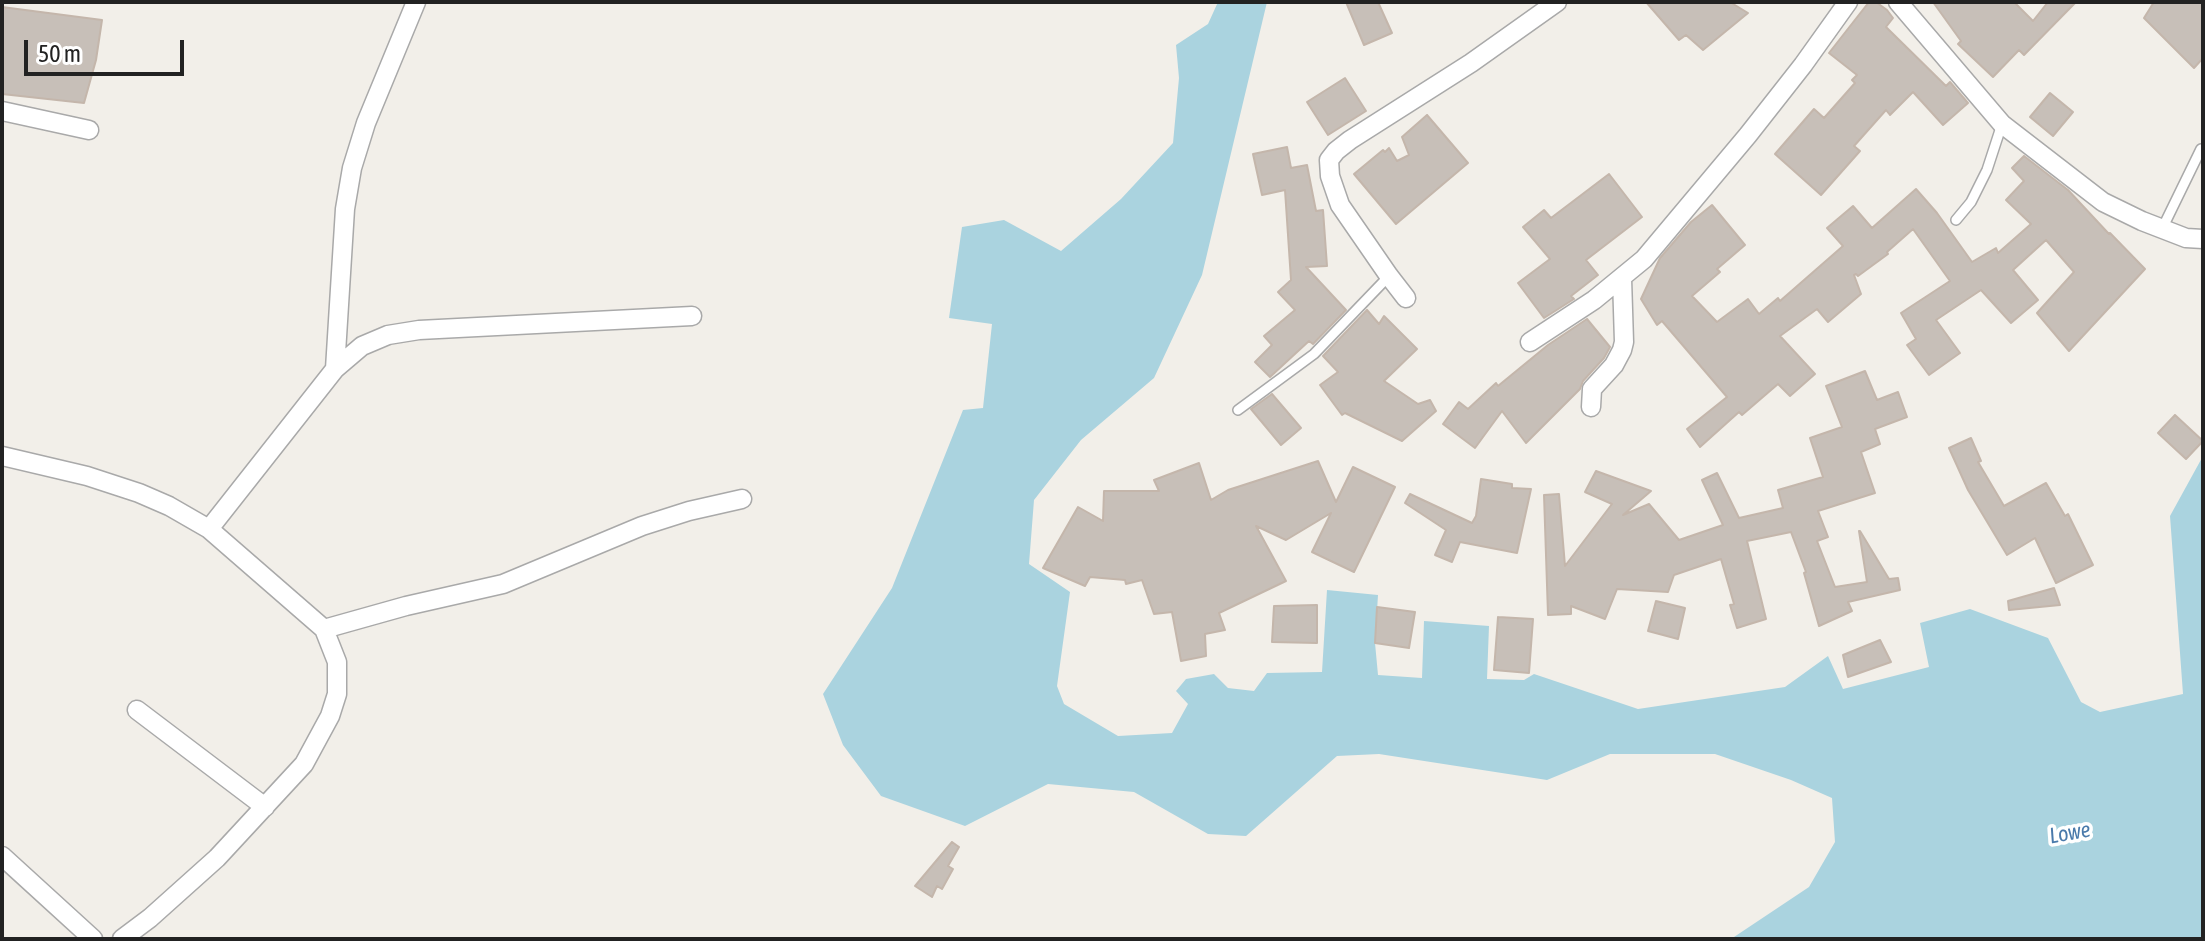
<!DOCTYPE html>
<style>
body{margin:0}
#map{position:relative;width:2205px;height:941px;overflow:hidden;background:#f2efe9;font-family:"Asap Condensed",sans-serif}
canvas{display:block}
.frame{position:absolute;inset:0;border:4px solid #222;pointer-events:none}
.scale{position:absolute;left:24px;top:40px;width:160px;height:36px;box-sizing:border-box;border:4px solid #222;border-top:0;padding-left:10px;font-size:24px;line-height:28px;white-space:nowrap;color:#222;-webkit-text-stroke:6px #fff;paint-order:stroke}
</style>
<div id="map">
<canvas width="2205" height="941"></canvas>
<div class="frame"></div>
<div class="scale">50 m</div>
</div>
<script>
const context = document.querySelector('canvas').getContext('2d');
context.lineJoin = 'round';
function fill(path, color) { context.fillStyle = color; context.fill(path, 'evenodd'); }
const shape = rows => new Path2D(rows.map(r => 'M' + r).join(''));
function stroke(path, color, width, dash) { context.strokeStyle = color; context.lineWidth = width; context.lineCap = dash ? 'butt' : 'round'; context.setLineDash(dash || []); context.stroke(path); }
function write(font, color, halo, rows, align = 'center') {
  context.font = font + ' "Asap Condensed",sans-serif'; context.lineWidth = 7; context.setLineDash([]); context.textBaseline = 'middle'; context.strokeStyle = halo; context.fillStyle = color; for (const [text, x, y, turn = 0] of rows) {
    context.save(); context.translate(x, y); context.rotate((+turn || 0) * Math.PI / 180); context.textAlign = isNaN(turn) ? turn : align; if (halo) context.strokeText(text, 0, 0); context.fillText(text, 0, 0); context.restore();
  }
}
const water = shape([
 [1218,2,1267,2,1202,275,1154,378,1081,440,1034,500,1029,564,1070,592,1057,686,1064,704,1118,736,1172,733,1188,704,1176,691,1186,679,1214,674,1228,688,1254,691,1267,673,1322,672,1327,590,1378,595,1375,643,1378,675,1422,678,1424,621,1489,626,1487,679,1524,680,1534,674,1638,709,1785,687,1828,656,1843,689,1929,667,1920,623,1970,609,2048,638,2081,702,2100,712,2183,694,2170,516,2203,456,2203,939,1731,939,1809,887,1835,842,1832,798,1791,780,1715,754,1610,754,1547,780,1379,754,1337,756,1246,836,1208,834,1134,792,1048,784,965,826,881,796,843,745,823,694,892,588,963,410,983,408,992,324,949,318,962,227,1004,220,1061,251,1121,199,1173,143,1179,78,1176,45,1208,24]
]);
const building = shape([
 [1346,2,1378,2,1392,33,1364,45,1346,2],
 [1646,2,1730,2,1748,13,1703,50,1686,35,1679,40,1646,2],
 [1869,2,1876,2,1887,10,1893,18,1886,27,1946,86,1950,82,1968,103,1943,125,1913,92,1890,115,1886,110,1854,146,1860,151,1821,195,1775,154,1814,109,1824,118,1855,83,1852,80,1857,75,1829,53,1869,2],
 [1933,2,2014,2,2033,21,2048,2,2076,2,2024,55,2019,50,1993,77,1958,44,1961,41,1933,2],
 [2154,2,2203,2,2203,58,2194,68,2144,18,2154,2],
 [2,7,102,20,96,60,84,103,2,94,2,7],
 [1345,78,1366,111,1328,135,1307,102,1345,78],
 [2050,93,2073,112,2053,136,2030,117,2050,93],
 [1427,115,1468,163,1396,224,1354,174,1383,150,1385,152,1389,148,1397,161,1409,155,1402,137,1427,115],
 [1287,147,1291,168,1307,165,1316,211,1323,210,1327,266,1306,267,1346,310,1313,344,1309,341,1270,377,1255,362,1272,345,1264,336,1295,310,1278,292,1291,280,1285,190,1262,195,1253,154,1287,147],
 [2024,156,2068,190,2109,234,2110,233,2145,269,2069,351,2037,313,2074,272,2046,240,2013,270,2038,300,2011,323,1981,290,1936,320,1960,353,1929,375,1907,345,1916,339,1901,313,1950,281,1913,229,1887,252,1888,254,1858,276,1856,274,1854,275,1861,294,1828,322,1817,309,1780,336,1815,374,1790,396,1778,384,1742,415,1739,412,1700,447,1687,429,1727,397,1662,321,1657,325,1641,299,1660,258,1691,222,1712,205,1745,245,1717,269,1720,272,1692,296,1717,322,1748,299,1759,314,1778,298,1780,301,1843,246,1827,228,1853,206,1872,228,1916,189,1937,213,1972,262,1996,248,1998,253,2031,224,2006,200,2024,181,2012,168,2024,156],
 [1609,174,1642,217,1586,260,1598,275,1571,296,1574,299,1544,318,1518,283,1550,259,1523,227,1544,210,1551,218,1609,174],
 [1367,310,1379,324,1384,316,1417,349,1384,381,1418,404,1430,400,1436,411,1402,441,1345,413,1342,415,1320,385,1338,372,1323,356,1367,310],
 [1587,319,1610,347,1604,358,1583,381,1580,389,1526,443,1502,411,1475,448,1443,424,1459,402,1468,409,1496,383,1498,386,1548,345,1587,319],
 [1865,371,1877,400,1898,392,1907,417,1875,429,1880,444,1861,452,1875,493,1818,511,1828,537,1817,541,1835,587,1867,582,1859,531,1860,531,1889,579,1898,578,1900,590,1848,602,1852,611,1819,626,1804,573,1806,572,1791,532,1747,541,1766,619,1737,628,1730,605,1734,604,1721,559,1674,575,1668,592,1617,589,1605,619,1571,606,1571,614,1548,615,1544,495,1559,494,1565,566,1612,504,1585,492,1596,471,1651,491,1623,515,1649,504,1679,540,1723,525,1702,480,1717,473,1739,518,1783,508,1778,490,1823,477,1810,438,1842,427,1826,386,1865,371],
 [1272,394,1301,428,1281,445,1251,409,1272,394],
 [2175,415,2203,441,2186,459,2158,433,2175,415],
 [1971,438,1981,461,1978,462,2004,506,2046,483,2065,516,2068,514,2093,565,2056,583,2035,538,2007,555,1968,490,1949,448,1971,438],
 [1318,461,1336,502,1353,467,1395,487,1354,572,1312,552,1331,513,1286,540,1256,526,1286,581,1219,613,1225,630,1205,634,1206,656,1181,661,1172,612,1154,614,1142,580,1126,584,1125,580,1090,577,1085,586,1043,568,1078,507,1103,521,1104,491,1159,491,1154,480,1199,463,1211,500,1228,490,1318,461],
 [1481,479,1512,484,1512,488,1531,489,1517,553,1460,542,1452,562,1435,555,1446,530,1405,503,1410,494,1472,523,1476,516,1481,479],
 [2054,588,2060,605,2009,610,2008,601,2054,588],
 [1656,601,1685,608,1678,639,1648,631,1656,601],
 [1317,605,1317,643,1272,642,1274,606,1317,605],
 [1377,607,1415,612,1409,648,1375,643,1377,607],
 [1498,617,1533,619,1529,673,1494,670,1498,617],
 [1880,640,1891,662,1848,677,1843,655,1880,640],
 [952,842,959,847,948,866,953,869,942,889,937,886,932,897,915,886,952,842]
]);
const service = shape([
 [1956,220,1971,202,1987,170,2002,124],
 [2162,229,2201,149],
 [1238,410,1314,354,1389,276]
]);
const minor = shape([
 [1898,2,2002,124,2103,202,2142,221,2186,238,2203,239],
 [2,111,89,130],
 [1406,298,1389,276,1340,205,1330,176,1329,160,1336,151,1350,140,1471,63,1557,2],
 [1530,342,1594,300,1644,259,1748,135,1803,65,1848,2],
 [335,369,345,209,352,168,366,123,416,2],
 [1591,407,1592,389,1614,365,1622,350,1624,342,1622,278],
 [2,456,87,476,139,493,169,506,209,529,324,629,337,662,337,694,330,716,304,764,217,858,150,918,122,939],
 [209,529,335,369,362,346,388,335,419,330,692,316],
 [324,629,406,606,503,584,642,526,689,511,742,499],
 [137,710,265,807],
 [2,856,93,939]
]);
const waterNames = [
 ["Lowe",2070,833,-10]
];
fill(water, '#aad3df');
fill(building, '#c7bfb8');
stroke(building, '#c4b6ab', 2);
stroke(service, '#a9a9a9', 12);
stroke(minor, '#a9a9a9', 21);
stroke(service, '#fff', 9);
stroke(minor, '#fff', 18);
write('italic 22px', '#4a7aab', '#fff', waterNames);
</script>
